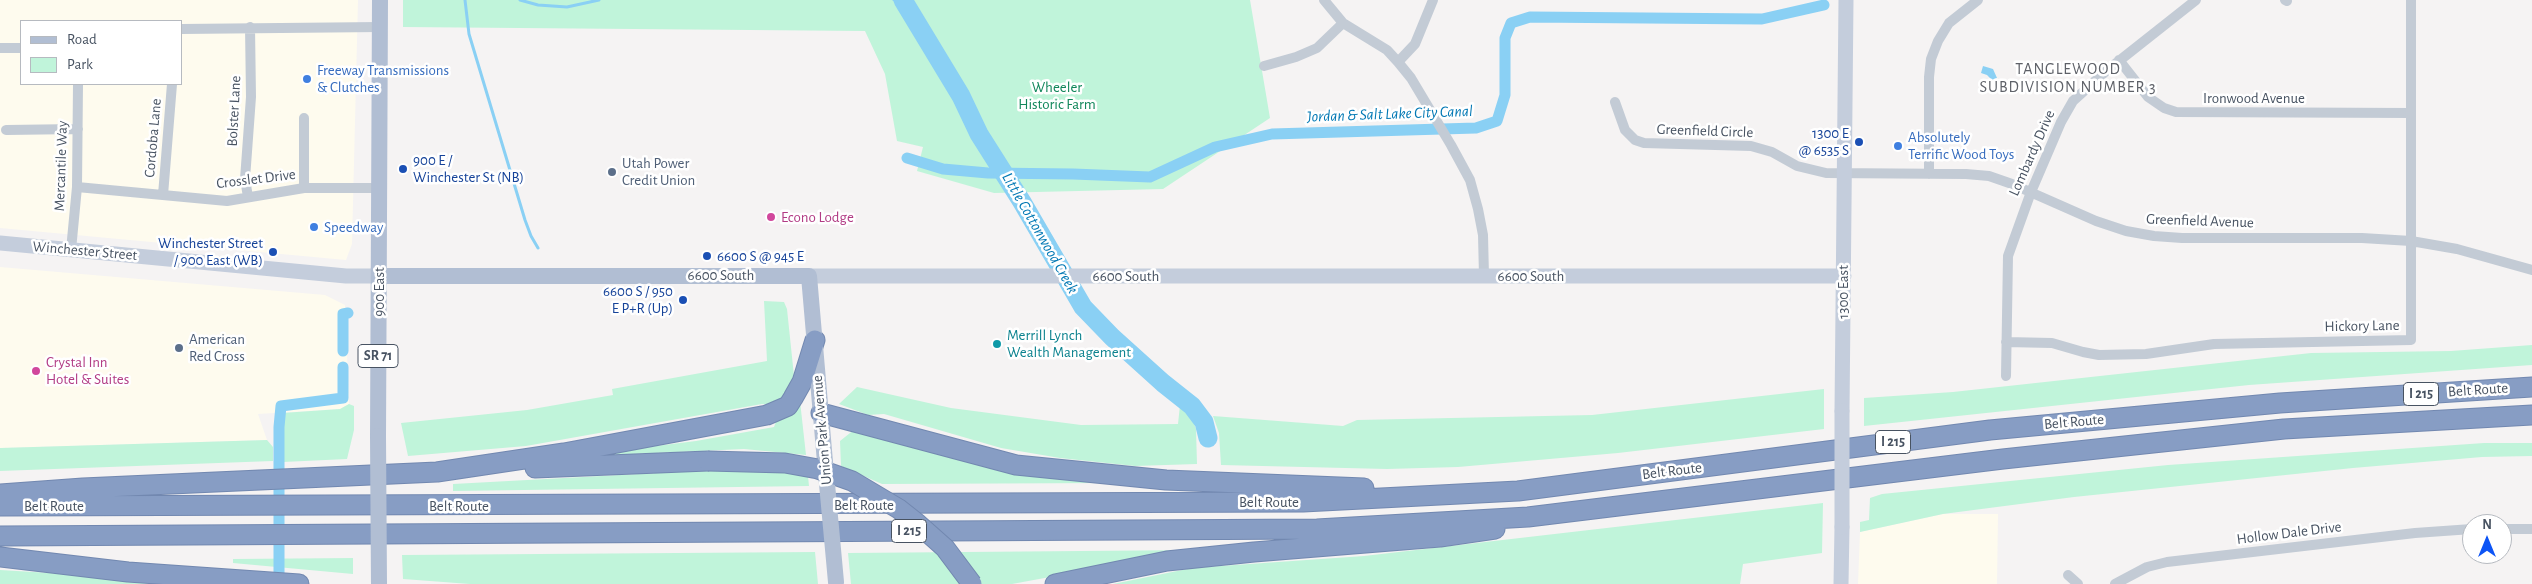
<!DOCTYPE html>
<style>
body{margin:0}
#map{position:relative;width:2532px;height:584px;overflow:hidden;background:#f5f3f3;font-family:"Alegreya Sans",sans-serif}
canvas{display:block}
.legend{position:absolute;left:20px;top:20px;width:162px;height:65px;box-sizing:border-box;background:#fff;border:1px solid #b6bac0;margin:0;padding:6px 9px;list-style:none;font-size:15px;color:#485362}
.legend li{display:flex;align-items:center;gap:10px;height:25px}
.legend b{width:25px;border:1px solid #b6bac0}
.north{position:absolute;left:2462px;top:514px;width:50px;height:50px;box-sizing:border-box;background:#fff;border:1px solid #b6bac0;border-radius:50%;rotate:0deg;font-size:14px;font-weight:700;line-height:20px;text-align:center;color:#485362}
.north::after{content:'';display:block;margin:auto;width:18px;height:22px;background:#0d54f5;clip-path:polygon(50% 0,100% 100%,50% 72%,0 100%)}
</style>
<div id="map">
<canvas width="2532" height="584"></canvas>
<ul class="legend">
<li><b style="height:6px;background:#b1bed3"></b>Road</li>
<li><b style="height:14px;background:#c0f4da"></b>Park</li>
</ul>
<div class="north">N</div>
</div>
<script>
const context = document.querySelector('canvas').getContext('2d');
context.lineJoin = 'round';
function fill(path, color) { context.fillStyle = color; context.fill(path, 'evenodd'); }
const shape = rows => new Path2D(rows.map(r => 'M' + r).join(''));
function stroke(path, color, width, dash) { context.strokeStyle = color; context.lineWidth = width; context.lineCap = dash ? 'butt' : 'round'; context.setLineDash(dash || []); context.stroke(path); }
function write(font, color, halo, rows, align = 'center') {
  context.font = font + ' "Alegreya Sans",sans-serif'; context.lineWidth = 5; context.setLineDash([]); context.textBaseline = 'middle'; context.strokeStyle = halo; context.fillStyle = color; for (const [text, x, y, turn = 0] of rows) {
    context.save(); context.translate(x, y); context.rotate((+turn || 0) * Math.PI / 180); context.textAlign = isNaN(turn) ? turn : align; if (halo) context.strokeText(text, 0, 0); context.fillText(text, 0, 0); context.restore();
  }
}
const commercial = shape([
 [0,0,358,0,352,244,346,260,0,228],
 [21,21,181,21,181,84,21,84],
 [0,267,325,295,345,305,349,404,340,409,258,414,267,440,0,448],
 [1943,514,1998,514,1997,584,1858,584,1860,532]
]);
const green = shape([
 [403,0,1250,0,1270,118,1163,189,994,193,917,171,923,147,897,141,885,74,865,31,403,27],
 [764,301,784,302,787,309,794,376,793,383,786,397,772,405,762,404,526,446,408,456,401,423,527,410,613,395,612,389,767,361],
 [2532,345,2532,365,2249,385,1864,426,1864,398,1953,392,2311,353,2451,351],
 [857,387,951,408,1081,425,1178,424,1180,405,1191,415,1196,429,1197,464,1135,466,1060,458,1001,448,884,414,868,415,839,404],
 [1824,389,1824,429,1618,453,1458,467,1387,469,1221,465,1219,433,1213,416,1343,426,1357,420,1592,415],
 [800,401,806,455,744,449,567,457,696,441,774,427,777,419],
 [349,404,354,406,354,430,347,459,283,462,282,413,340,409],
 [855,429,1113,483,882,484,841,466,840,441],
 [267,440,273,447,273,461,0,471,0,448],
 [2484,443,2532,443,2532,456,2482,457,2353,468,2074,497,1943,514,1860,532,1860,522,1869,520,1870,498,1882,494,2168,465],
 [731,469,772,470,808,476,809,486,453,491,453,484],
 [1823,503,1822,553,1743,564,1740,584,1113,584,1192,568,1364,556],
 [1197,550,1012,584,851,584,848,553],
 [815,552,818,584,470,584,403,579,402,555],
 [353,558,353,574,233,563,233,559],
 [0,570,134,578,217,584,0,584]
]);
const water = shape([
 [892,0,910,0,914,17],
 [1983,66,1993,69,1997,78,1992,80,1987,75,1981,73]
]);
const stream = shape([
 [465,0,469,34,525,220,531,236,538,248],
 [520,0,538,5,567,7,599,0]
]);
const canal = shape([
 [907,158,943,169,988,173,1073,174,1150,177,1215,147,1272,134,1476,128,1497,121,1505,95,1505,38,1511,23,1530,17,1762,19,1824,5],
 [343,351,343,314,348,313],
 [279,584,279,427,281,406,343,398,343,367]
]);
const river = shape([
 [903,0,961,96,979,134,1022,202,1083,307,1112,337,1163,383,1192,406,1204,422,1208,438]
]);
const minor = shape([
 [1324,0,1343,23,1387,50,1398,62,1411,78,1451,145,1470,180,1478,209,1483,235,1484,276],
 [2285,0,2287,1],
 [181,29,380,27],
 [0,48,21,48],
 [2119,60,2148,97,2164,108,2176,112,2411,113],
 [1398,62,1415,44,1433,0],
 [1264,66,1296,57,1317,48,1343,23],
 [1615,102,1625,130,1635,140,1644,143,1751,146,1772,152,1797,166,1826,173,1966,174,1989,176,2012,184,2096,221,2126,231,2154,236,2182,238,2362,238,2411,241,2457,249,2532,270],
 [304,118,304,188],
 [6,130,78,129],
 [1929,174,1929,77,1931,59,1938,41,1949,23,1978,0],
 [77,187,227,201,304,188,379,188],
 [163,195,172,84],
 [248,197,245,179,251,97,250,27],
 [71,250,77,187,78,84],
 [2006,342,2052,343,2083,352,2099,355,2146,354,2214,344,2411,340,2411,0],
 [2006,376,2008,256,2031,192,2061,122,2073,101,2105,72,2196,0],
 [2502,529,2532,529],
 [2068,575,2078,584],
 [2115,584,2147,567,2167,562,2415,533,2472,529]
]);
const secondary = shape([
 [0,243,346,276,379,276],
 [809,276,1844,276],
 [1842,411,1846,0],
 [1841,584,1842,527]
]);
const primary = shape([
 [379,276,809,276,825,462],
 [378,436,380,0]
]);
const motorway = shape([
 [821,413,1016,465,1166,480,1364,488],
 [535,468,708,461],
 [0,494,83,488,437,472,564,453,767,415,788,406,793,398,802,382,815,340],
 [0,506,1303,502,1518,491,1990,430,2280,403,2532,387],
 [0,536,1317,529,1528,517,2003,459,2284,429,2532,415],
 [0,557,128,572,299,584],
 [1055,584,1167,561,1254,552,1440,537,1495,529]
]);
const secondaryBridge = shape([
 [1842,527,1842,411]
]);
const primaryBridge = shape([
 [378,436,379,584],
 [825,462,836,582]
]);
const motorwayBridge = shape([
 [708,461,785,463,818,469,852,481,899,509,918,524,945,548,972,584]
]);
const markers = [
 [307,79,5,"#3f7fe0"],
 [1859,142,5,"#1a4fb4"],
 [1898,146,5,"#3f7fe0"],
 [403,169,5,"#1a4fb4"],
 [612,172,5,"#5c6f8a"],
 [771,217,5,"#d1479c"],
 [314,227,5,"#3f7fe0"],
 [273,252,5,"#1a4fb4"],
 [707,256,5,"#1a4fb4"],
 [683,300,5,"#1a4fb4"],
 [997,344,5,"#0f9aa8"],
 [179,348,5,"#5c6f8a"],
 [36,371,5,"#d1479c"]
];
const shields = [
 [378,356,40],
 [2421,394,35],
 [1893,442,35],
 [909,531,35]
];
const shieldNames = [
 ["SR 71",378,356],
 ["I 215",2421,394],
 ["I 215",1893,442],
 ["I 215",909,531]
];
const shopNames = [
 ["Freeway Transmissions",317,70],
 ["& Clutches",317,87],
 ["Absolutely",1908,137],
 ["Terrific Wood Toys",1908,154],
 ["Speedway",324,227]
];
const parkNames = [
 ["Wheeler",1057,87],
 ["Historic Farm",1057,104]
];
const streetNames = [
 ["Ironwood Avenue",2254,98],
 ["Bolster Lane",234,111,-87],
 ["Greenfield Circle",1705,131,2],
 ["Cordoba Lane",153,138,-85],
 ["Lombardy Drive",2032,153,-66],
 ["Mercantile Way",61,166,-88],
 ["Crosslet Drive",256,179,-7],
 ["Greenfield Avenue",2200,221,2],
 ["Winchester Street",85,251,5],
 ["6600 South",721,275],
 ["6600 South",1126,276],
 ["6600 South",1531,276],
 ["900 East",379,292,-90],
 ["1300 East",1843,292,-90],
 ["Hickory Lane",2362,326,-1],
 ["Belt Route",2478,390,-4],
 ["Belt Route",2074,422,-5],
 ["Union Park Avenue",822,430,-95],
 ["Belt Route",1672,471,-7],
 ["Belt Route",1269,502],
 ["Belt Route",864,505],
 ["Belt Route",54,506],
 ["Belt Route",459,506],
 ["Hollow Dale Drive",2289,533,-7]
];
const transitNames = [
 ["1300 E",1849,133],
 ["@ 6535 S",1849,150],
 ["900 E /",413,160,"left"],
 ["Winchester St (NB)",413,177,"left"],
 ["Winchester Street",263,243],
 ["/ 900 East (WB)",263,260],
 ["6600 S @ 945 E",717,256,"left"],
 ["6600 S / 950",673,291],
 ["E P+R (Up)",673,308]
];
const serviceNames = [
 ["Utah Power",622,163],
 ["Credit Union",622,180],
 ["American",189,339],
 ["Red Cross",189,356]
];
const hotelNames = [
 ["Econo Lodge",781,217],
 ["Crystal Inn",46,362],
 ["Hotel & Suites",46,379]
];
const cultureNames = [
 ["Merrill Lynch",1007,335],
 ["Wealth Management",1007,352]
];
const neighbourhoodNames = [
 ["TANGLEWOOD",2068,69],
 ["SUBDIVISION NUMBER 3",2068,87]
];
const waterNames = [
 ["Jordan & Salt Lake City Canal",1390,114,-2],
 ["Little Cottonwood Creek",1040,233,60]
];
fill(commercial, '#fefbee');
fill(green, '#c0f4da');
fill(water, '#8ad0f4');
stroke(stream, '#8ad0f4', 3);
stroke(canal, '#8ad0f4', 11);
stroke(river, '#8ad0f4', 19);
stroke(motorway, '#7288b0', 21);
stroke(minor, '#c3cbd5', 10);
stroke(secondary, '#c4cddc', 15);
stroke(primary, '#b1bed3', 16);
stroke(motorway, '#879dc4', 19);
stroke(motorwayBridge, '#7288b0', 21, []);
stroke(secondaryBridge, '#c4cddc', 15);
stroke(primaryBridge, '#b1bed3', 16);
stroke(motorwayBridge, '#879dc4', 19);
for (const [x, y, r, color] of markers) { const dot = new Path2D(); dot.arc(x, y, r, 0, 2 * Math.PI); context.fillStyle = color; context.fill(dot); stroke(dot, '#fff', 2); }
for (const [x, y, w] of shields) { const box = new Path2D(); box.roundRect(x - w / 2, y - 11.5, w, 23, 4); context.fillStyle = '#fff'; context.fill(box); stroke(box, '#485362', 1); }
write('bold 14px', '#485362', null, shieldNames);
write('15px', '#366cbe', '#fff', shopNames, 'left');
write('15px', '#10865a', '#fff', parkNames);
write('15px', '#485362', '#fff', streetNames);
write('15px', '#164399', '#fff', transitNames, 'right');
write('15px', '#4e5e75', '#fff', serviceNames, 'left');
write('15px', '#b23c85', '#fff', hotelNames, 'left');
write('15px', '#0d838f', '#fff', cultureNames, 'left');
context.letterSpacing = '1px';
write('16px', '#5e6168', '#fff', neighbourhoodNames);
context.letterSpacing = '0px';
write('italic 16px', '#0278b4', '#fff', waterNames);
</script>
